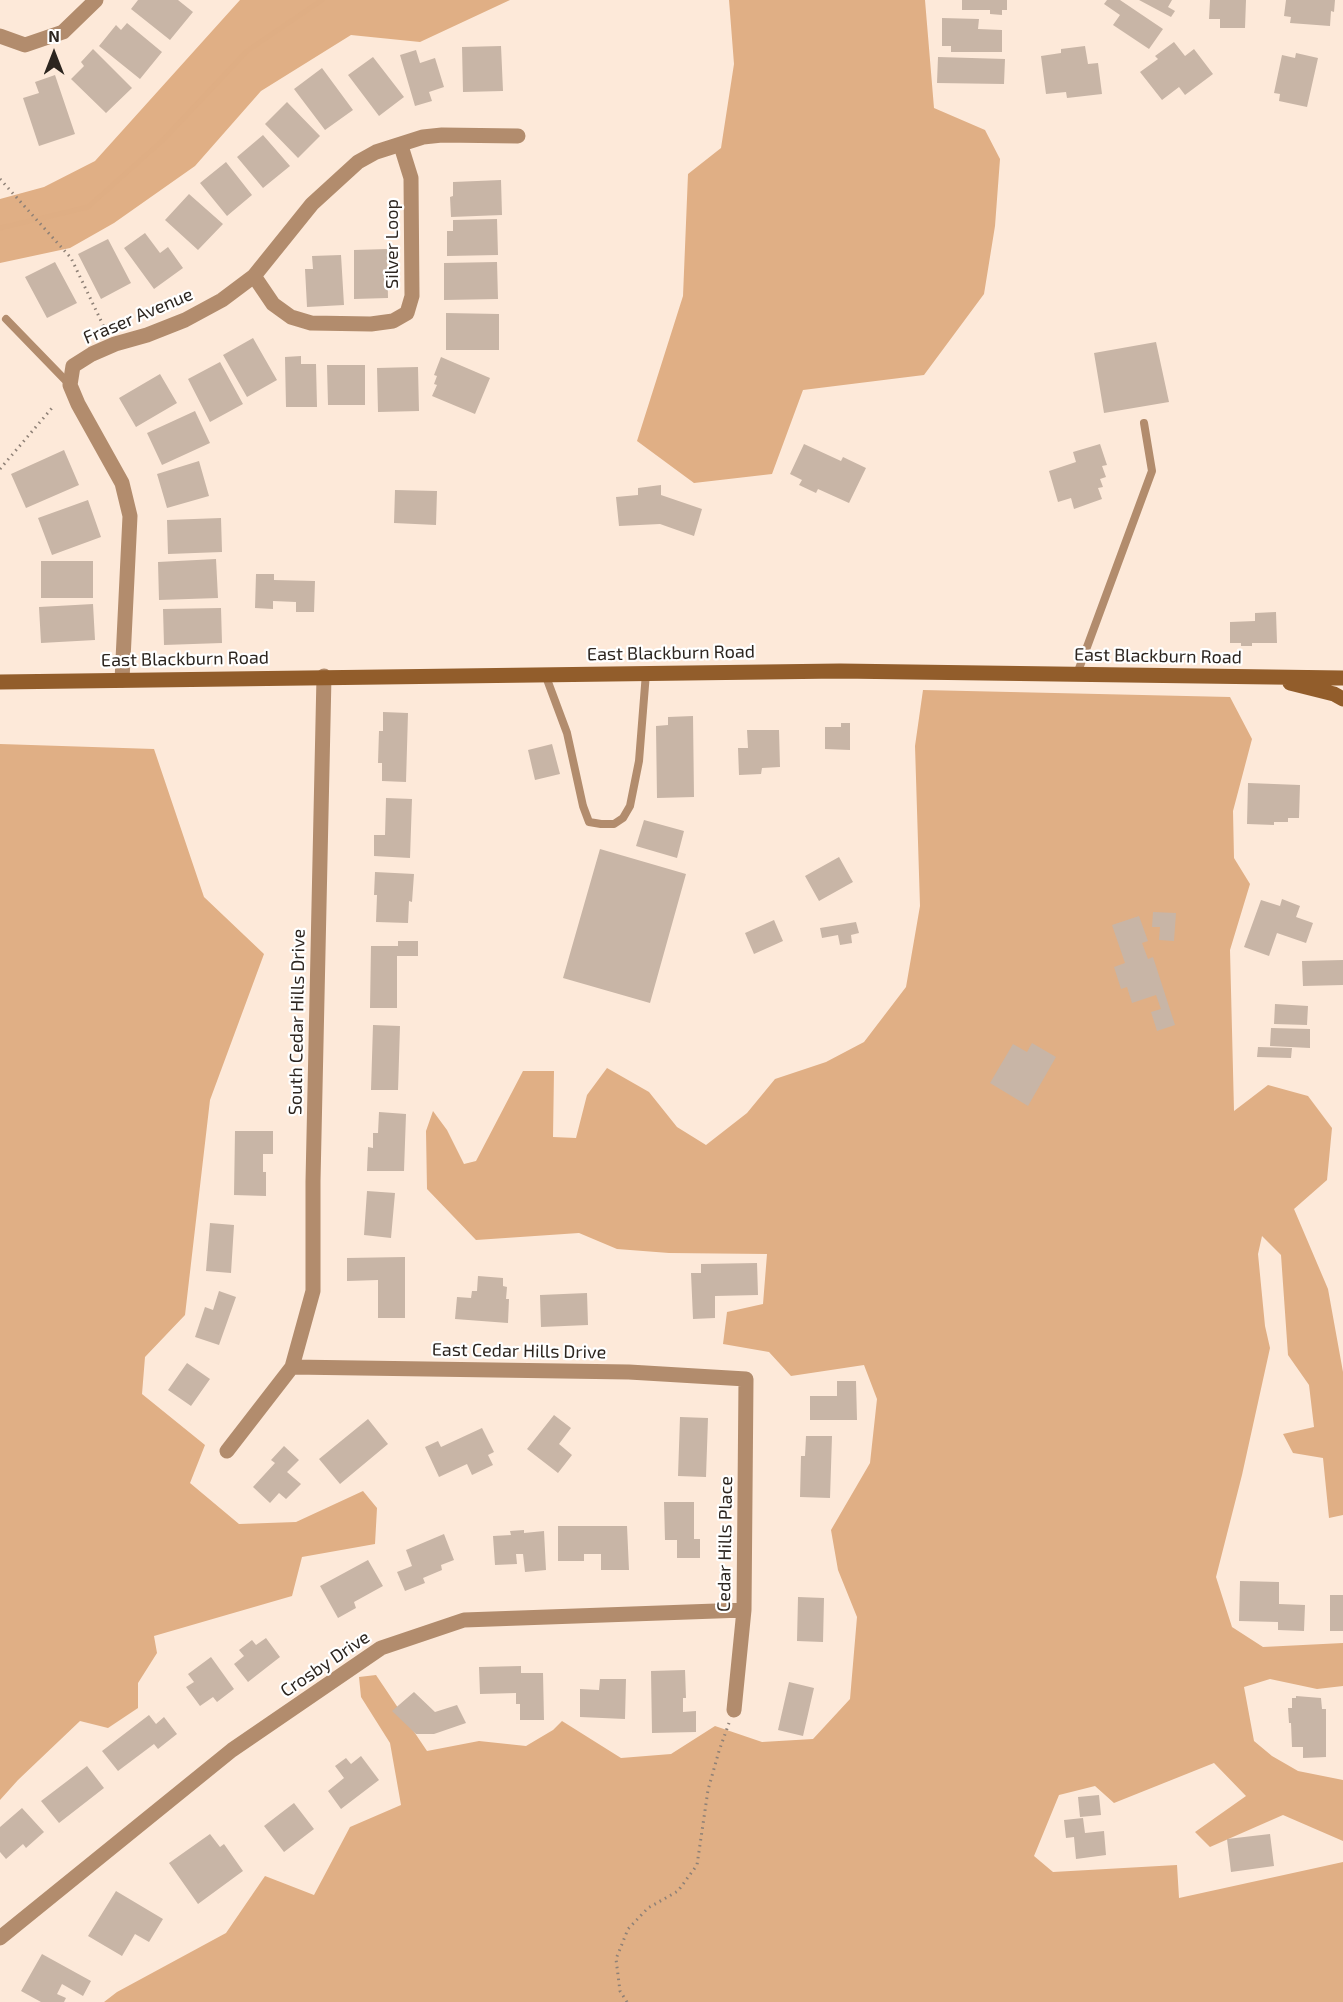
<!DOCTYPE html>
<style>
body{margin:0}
#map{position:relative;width:1343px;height:2002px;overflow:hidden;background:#fde9d9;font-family:"Exo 2",sans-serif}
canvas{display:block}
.north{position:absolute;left:24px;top:24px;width:60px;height:60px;-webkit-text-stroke:4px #fff;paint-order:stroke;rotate:0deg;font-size:16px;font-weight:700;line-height:24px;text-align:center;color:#2c251f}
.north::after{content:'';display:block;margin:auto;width:21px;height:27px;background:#2c251f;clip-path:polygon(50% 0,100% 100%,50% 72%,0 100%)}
</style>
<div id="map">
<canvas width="1343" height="2002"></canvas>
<div class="north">N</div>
</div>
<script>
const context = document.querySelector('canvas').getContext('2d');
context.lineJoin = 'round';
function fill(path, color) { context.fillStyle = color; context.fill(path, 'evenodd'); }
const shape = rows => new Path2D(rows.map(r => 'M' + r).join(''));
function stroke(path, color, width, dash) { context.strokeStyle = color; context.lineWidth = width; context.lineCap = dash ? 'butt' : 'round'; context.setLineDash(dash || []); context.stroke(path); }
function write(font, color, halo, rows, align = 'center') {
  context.font = font + ' "Exo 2",sans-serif'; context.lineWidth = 4.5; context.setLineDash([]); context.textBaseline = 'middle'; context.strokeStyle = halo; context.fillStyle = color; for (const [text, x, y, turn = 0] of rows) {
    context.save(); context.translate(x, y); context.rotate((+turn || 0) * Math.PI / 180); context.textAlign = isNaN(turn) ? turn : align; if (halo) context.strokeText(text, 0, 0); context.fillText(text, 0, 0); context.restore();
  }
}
const forest = shape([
 [240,0,510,0,420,42,351,35,261,91,195,166,114,223,70,248,0,263,0,199,44,187,95,161],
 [729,0,925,0,934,108,985,130,1000,159,995,226,984,294,924,375,803,390,772,474,694,483,637,441,683,296,688,174,721,148,734,64],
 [923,690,1230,697,1252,739,1233,811,1234,858,1250,884,1230,950,1234,1111,1268,1085,1308,1096,1332,1128,1327,1180,1294,1209,1328,1289,1343,1372,1343,1515,1329,1518,1323,1458,1293,1453,1283,1434,1314,1427,1309,1385,1288,1355,1281,1255,1262,1236,1258,1254,1265,1326,1270,1348,1242,1475,1216,1577,1232,1627,1263,1647,1343,1643,1343,1686,1317,1689,1270,1679,1244,1687,1254,1741,1272,1756,1298,1771,1343,1780,1343,1841,1283,1815,1210,1847,1195,1832,1246,1796,1214,1763,1114,1803,1095,1786,1059,1795,1034,1856,1053,1872,1177,1865,1179,1898,1343,1862,1343,2002,104,2002,117,1992,226,1933,265,1876,314,1895,350,1827,401,1805,390,1743,361,1697,359,1677,376,1675,427,1751,479,1741,526,1746,553,1730,562,1721,621,1758,671,1754,715,1726,762,1742,813,1739,850,1699,857,1617,838,1570,831,1530,870,1463,877,1399,864,1365,791,1376,769,1352,723,1344,727,1312,763,1304,767,1254,669,1253,617,1249,579,1233,476,1240,427,1189,426,1131,433,1111,447,1130,464,1164,476,1161,523,1071,554,1071,553,1137,576,1138,587,1095,607,1068,649,1092,677,1127,706,1145,747,1113,775,1079,826,1062,864,1042,906,987,920,906,915,746],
 [0,744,154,749,204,897,264,954,210,1100,185,1315,145,1357,142,1394,205,1445,190,1483,239,1524,296,1522,363,1491,377,1508,375,1544,302,1557,292,1596,154,1636,157,1653,138,1683,138,1708,108,1728,80,1721,18,1780,0,1800]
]);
const stream = shape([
 [0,228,88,207,163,140,247,51,322,0]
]);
const building = shape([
 [138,0,178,0,193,12,170,40,131,9],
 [962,0,1007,0,1007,10,1002,10,1002,15,990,14,990,10,962,10],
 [1107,0,1120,0,1163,29,1149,49,1113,25,1120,15,1104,4],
 [1139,0,1172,0,1168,7,1175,11,1171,17],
 [1210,0,1246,0,1245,28,1220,28,1220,19,1209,19],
 [1286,0,1335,0,1334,12,1331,11,1330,26,1290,23,1291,17,1284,16],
 [942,18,979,19,978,29,1002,30,1002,52,951,52,951,46,942,46],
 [127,23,162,52,140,79,99,46,116,25,121,30],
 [1174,42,1185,56,1194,49,1213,74,1185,95,1179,87,1162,100,1140,72,1158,59,1155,56],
 [501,46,503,91,463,92,462,47],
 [1085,46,1088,64,1098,63,1102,94,1067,98,1066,92,1046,94,1041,56,1061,53,1061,49],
 [93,49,132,88,106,113,71,79,84,66,81,62],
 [416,50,420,63,435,58,444,87,429,92,432,101,415,106,400,55],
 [1296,53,1318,58,1307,107,1279,101,1280,94,1274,93,1282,55,1295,58],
 [373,57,404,97,379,116,348,75],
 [938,57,1005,59,1004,84,937,83],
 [322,68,353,110,325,130,294,89],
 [55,75,75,134,39,146,23,98,39,93,35,82],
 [287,102,320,136,298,158,265,124],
 [263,135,290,166,263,188,237,157],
 [226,162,252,195,227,216,200,183],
 [501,180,502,215,451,217,450,197,453,196,453,182],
 [189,194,223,224,198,250,165,220],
 [497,219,498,255,447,256,447,231,453,231,453,220],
 [145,233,160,253,168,247,183,268,154,289,124,248],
 [108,239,131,283,101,299,78,254],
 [387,249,388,298,354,299,354,250],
 [341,255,344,305,307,307,305,269,313,269,312,256],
 [55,262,77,303,47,318,25,277],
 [497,262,498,299,444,300,444,263],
 [446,313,499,314,499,350,446,350],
 [253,338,277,380,247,397,223,355],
 [1156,342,1169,402,1104,413,1094,353],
 [301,356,301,364,316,364,317,407,286,407,285,357],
 [441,357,490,378,475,414,432,396,437,385,434,384,437,376,434,375],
 [220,362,243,404,210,422,188,379],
 [327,365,365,365,365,405,328,405],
 [418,367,419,411,378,412,377,368],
 [160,374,177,403,136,427,119,398],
 [195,411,210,443,162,465,147,433],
 [804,444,841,461,843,457,866,468,849,503,818,489,816,493,799,485,802,480,790,474],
 [1100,444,1107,465,1102,466,1106,477,1100,479,1103,487,1098,488,1102,499,1074,509,1071,498,1058,502,1049,471,1076,462,1073,452],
 [64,450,79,485,26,508,11,474],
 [199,461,209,496,167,508,157,474],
 [661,485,661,495,702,509,694,536,660,524,619,526,616,497,638,495,638,488],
 [395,490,437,491,436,525,394,523],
 [88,500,101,537,52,555,38,518],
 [221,518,222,552,168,554,167,520],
 [216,559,218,598,159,600,158,562],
 [41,561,93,561,93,598,41,598],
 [256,574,274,574,274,580,315,581,314,612,296,612,296,602,273,601,273,609,255,608],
 [93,604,95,640,41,643,39,607],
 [221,608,222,643,164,645,163,609],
 [1276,612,1277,643,1252,643,1252,646,1241,646,1241,643,1230,643,1230,622,1255,621,1255,613],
 [383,712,408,713,406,782,382,781,382,763,378,763,379,731,383,731],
 [693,716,694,797,657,798,656,726,668,725,668,717],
 [841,723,850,723,850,750,825,749,825,727,841,727],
 [747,730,779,730,780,767,762,768,761,774,739,775,738,748,748,748],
 [552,744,560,774,535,780,528,750],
 [1248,783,1300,785,1299,818,1288,818,1288,822,1274,822,1274,825,1247,824],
 [386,798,412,799,410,858,374,856,374,835,385,835],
 [644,820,684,831,677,858,636,846],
 [600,849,686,874,650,1003,563,978],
 [839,857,853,882,819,901,805,876],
 [375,872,414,874,412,902,409,901,408,923,376,922,377,895,374,895],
 [1282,899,1300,906,1296,917,1313,923,1306,943,1277,933,1269,956,1244,947,1261,900,1280,906],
 [1153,912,1176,913,1174,941,1159,940,1160,927,1152,927],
 [1139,916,1148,941,1142,943,1148,959,1153,957,1175,1025,1157,1031,1151,1012,1161,1009,1156,995,1132,1003,1127,987,1121,989,1114,967,1125,963,1112,925],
 [774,920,783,941,754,954,745,933],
 [856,922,859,933,851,935,852,943,840,945,838,935,822,938,820,928],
 [398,941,418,941,418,956,397,956,397,1008,370,1008,371,946,398,946],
 [1343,960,1343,985,1303,986,1302,961],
 [1275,1004,1308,1006,1307,1025,1274,1024],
 [373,1025,400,1026,398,1090,371,1090],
 [1271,1028,1310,1029,1310,1048,1270,1046],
 [1032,1043,1056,1057,1028,1106,990,1083,1013,1044,1027,1052],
 [1258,1047,1292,1048,1291,1058,1257,1057],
 [379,1112,406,1114,404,1171,367,1171,368,1147,373,1148,373,1133,378,1133],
 [235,1131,273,1131,273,1154,263,1154,263,1172,266,1172,266,1196,234,1195],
 [367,1191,395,1193,391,1238,364,1235],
 [210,1223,234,1225,231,1273,206,1271],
 [405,1257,405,1318,378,1318,378,1280,347,1281,347,1258],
 [757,1263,758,1295,715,1296,715,1318,693,1319,691,1273,701,1273,701,1264],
 [478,1276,503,1278,503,1286,507,1287,506,1299,509,1299,508,1323,455,1319,457,1297,471,1298,472,1291,477,1291],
 [219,1291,236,1297,219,1345,195,1337,205,1307,213,1310],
 [587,1293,588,1325,541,1327,540,1295],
 [187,1363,210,1379,191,1406,168,1390],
 [837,1381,856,1381,857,1420,810,1420,810,1396,837,1396],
 [554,1415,571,1428,559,1444,572,1455,558,1473,527,1449],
 [680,1417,708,1418,706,1477,678,1476],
 [368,1419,388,1444,340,1484,319,1459],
 [482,1428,494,1452,488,1455,493,1465,472,1475,467,1464,439,1477,425,1447,438,1441,441,1447],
 [806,1436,832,1436,830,1498,800,1497,801,1456,805,1456],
 [284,1446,299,1460,287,1472,301,1484,286,1499,279,1493,270,1503,253,1487,275,1463,271,1460],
 [664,1502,694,1502,694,1539,700,1539,700,1558,677,1558,677,1540,665,1540],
 [558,1526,627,1526,629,1570,601,1570,601,1554,584,1554,584,1561,558,1561],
 [524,1530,524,1533,544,1531,546,1570,525,1572,523,1554,516,1554,517,1564,495,1565,493,1536,511,1535,510,1531],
 [444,1534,454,1560,441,1565,442,1570,423,1578,425,1583,405,1591,397,1572,412,1566,406,1550],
 [368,1560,383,1586,354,1602,356,1608,338,1618,320,1586],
 [1240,1581,1279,1582,1279,1604,1305,1605,1304,1631,1278,1630,1278,1622,1239,1621],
 [1330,1595,1343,1595,1343,1631,1330,1631],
 [798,1597,824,1598,823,1642,797,1641],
 [266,1638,280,1657,248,1682,234,1664,244,1656,239,1650,252,1640,256,1645],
 [211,1657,234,1689,217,1702,213,1697,200,1706,186,1687,194,1682,188,1674],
 [521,1666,521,1673,543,1673,544,1720,520,1720,520,1704,516,1704,516,1693,480,1694,479,1667],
 [685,1670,686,1698,683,1698,683,1712,696,1711,696,1732,652,1733,651,1671],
 [600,1679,626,1679,625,1719,580,1717,580,1689,599,1690],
 [789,1682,814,1688,803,1736,778,1730],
 [414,1692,435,1712,457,1705,466,1723,434,1734,416,1734,392,1711],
 [1296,1696,1321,1698,1322,1709,1326,1709,1326,1757,1303,1758,1303,1747,1292,1747,1291,1723,1289,1723,1288,1708,1292,1708,1292,1698,1296,1698],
 [149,1715,156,1724,164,1717,177,1734,158,1749,154,1744,118,1771,102,1751],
 [361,1756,379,1780,341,1809,328,1791,344,1778,335,1766,346,1758,351,1764],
 [87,1766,104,1788,59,1823,41,1801],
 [1099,1795,1101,1815,1080,1817,1078,1797],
 [294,1803,314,1829,284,1852,264,1826],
 [22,1808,44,1832,26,1848,23,1844,6,1859,0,1852,0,1827],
 [1083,1818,1085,1833,1104,1831,1106,1855,1076,1859,1074,1837,1066,1838,1064,1820],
 [210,1834,220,1847,224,1844,243,1871,198,1904,169,1863],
 [1270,1834,1274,1866,1231,1872,1227,1839],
 [116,1891,163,1919,149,1942,135,1934,122,1956,88,1936],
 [42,1954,91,1981,83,1996,62,1984,57,1994,66,1998,64,2002,41,2002,21,1991]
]);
const path = shape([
 [0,179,71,258,104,327],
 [0,469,52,408],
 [627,2002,620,1991,616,1959,628,1929,648,1908,678,1891,697,1865,708,1790,719,1751,729,1723]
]);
const lane = shape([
 [6,319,70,385],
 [545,674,567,733,583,806,589,822,601,824,614,824,623,818,630,806,639,761,646,673],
 [1077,674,1152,471,1144,423]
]);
const street = shape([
 [0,36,25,45,63,32,96,0],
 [254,276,273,304,291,317,311,323,371,324,393,321,407,313,412,296,411,178,401,146],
 [122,680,130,516,122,483,78,404,70,385,73,366,92,354,115,344,147,335,185,320,222,300,254,276,312,204,358,162,376,152,423,137,442,135,518,136],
 [292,1367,629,1372,746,1379,744,1610,734,1710],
 [227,1451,292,1367,313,1291,313,1181,324,676],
 [0,1938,232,1750,381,1648,464,1620,744,1610]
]);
const secondary = shape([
 [0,682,840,671,1343,678],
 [1290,683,1334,694,1343,699]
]);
const streetNames = [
 ["Silver Loop",392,244,-90],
 ["Fraser Avenue",138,316,-23],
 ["East Blackburn Road",671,653,-1],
 ["East Blackburn Road",1158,656,1],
 ["East Blackburn Road",185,659,-1],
 ["South Cedar Hills Drive",297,1022,-89],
 ["East Cedar Hills Drive",519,1351,1],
 ["Cedar Hills Place",725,1544,-89],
 ["Crosby Drive",325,1664,-34]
];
fill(forest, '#e0af85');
stroke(stream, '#dfae84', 5);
fill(building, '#c8b5a6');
stroke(path, '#8e8076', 3, [1.5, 4.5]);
stroke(lane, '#b28c6d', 8);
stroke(street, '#b28c6d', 15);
stroke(secondary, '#925d2b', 15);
write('18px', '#2c251f', '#fff', streetNames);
</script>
